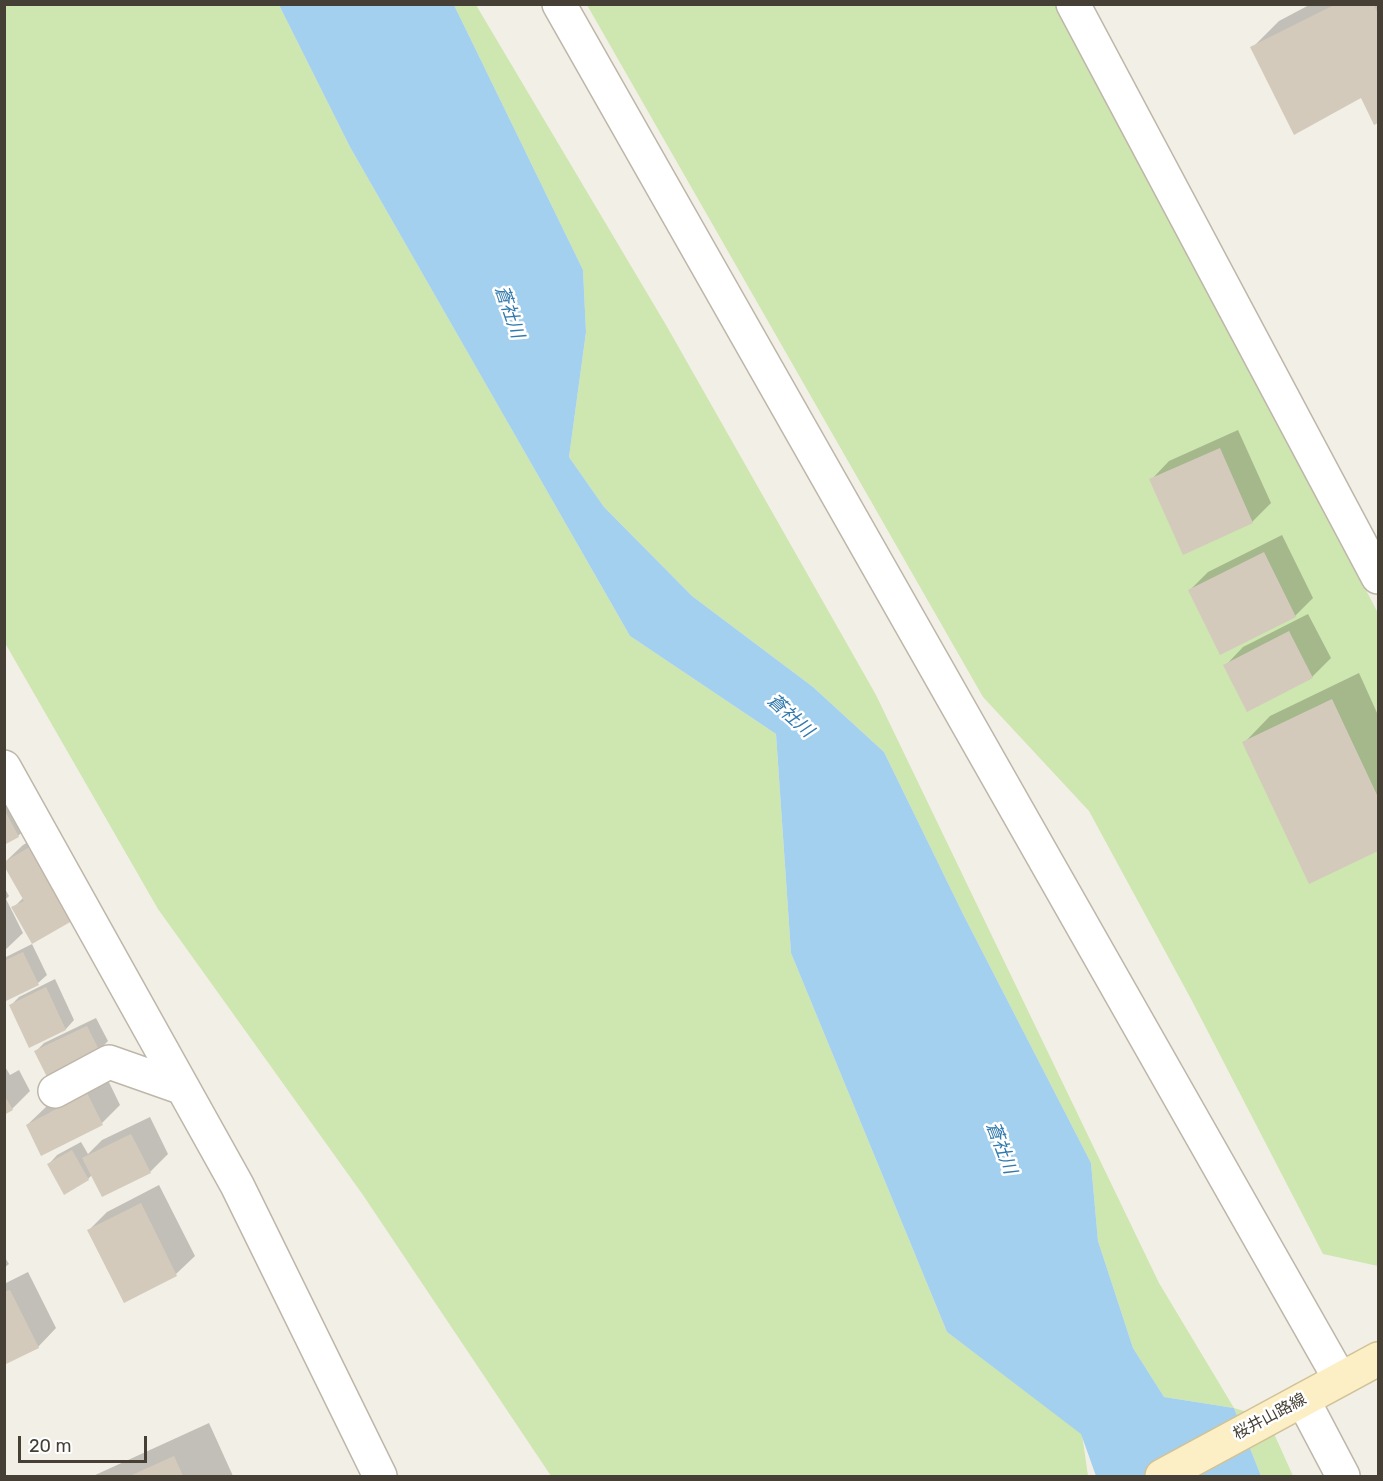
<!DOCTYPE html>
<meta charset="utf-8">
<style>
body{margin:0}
#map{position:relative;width:1383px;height:1481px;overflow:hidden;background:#f2efe6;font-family:Rubik,sans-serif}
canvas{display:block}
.frame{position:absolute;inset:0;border:6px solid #453f35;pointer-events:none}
.scale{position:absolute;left:18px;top:1436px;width:129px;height:27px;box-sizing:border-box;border:3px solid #453f35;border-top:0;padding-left:8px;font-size:18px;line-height:21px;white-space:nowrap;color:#453f35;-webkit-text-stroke:4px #fff;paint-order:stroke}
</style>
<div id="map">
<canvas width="1383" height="1481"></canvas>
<div class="frame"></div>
<div class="scale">20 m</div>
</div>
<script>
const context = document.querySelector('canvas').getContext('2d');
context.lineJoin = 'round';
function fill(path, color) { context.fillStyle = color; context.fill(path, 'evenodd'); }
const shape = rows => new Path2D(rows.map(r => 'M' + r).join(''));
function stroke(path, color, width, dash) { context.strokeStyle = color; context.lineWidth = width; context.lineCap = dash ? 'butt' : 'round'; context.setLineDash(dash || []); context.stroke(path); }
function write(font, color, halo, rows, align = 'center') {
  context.font = font + ' Rubik,"Noto Sans JP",sans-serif'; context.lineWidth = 5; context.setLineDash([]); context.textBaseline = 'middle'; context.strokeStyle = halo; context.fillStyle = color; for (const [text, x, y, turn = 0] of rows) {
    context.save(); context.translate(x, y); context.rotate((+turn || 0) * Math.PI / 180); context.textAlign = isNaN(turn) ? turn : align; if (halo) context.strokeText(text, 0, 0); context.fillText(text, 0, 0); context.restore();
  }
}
const green = shape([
 [4,5,279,5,350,147,630,636,776,734,791,953,947,1332,1082,1434,1088,1476,551,1476,363,1195,158,909,5,643],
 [454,5,476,5,666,325,876,695,1159,1283,1234,1408,1267,1418,1293,1476,1261,1476,1234,1408,1164,1397,1133,1348,1098,1241,1091,1163,963,914,884,752,813,687,692,596,604,507,569,457,586,332,583,270],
 [587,5,1059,5,1378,613,1378,1266,1323,1254,1191,999,1089,811,983,697]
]);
const water = shape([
 [279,5,454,5,583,270,586,332,569,457,604,507,692,596,813,687,884,752,963,914,1091,1163,1098,1241,1133,1348,1164,1397,1234,1408,1261,1476,1096,1476,1081,1434,947,1332,791,953,776,734,630,636,350,147]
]);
const shadow = shape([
 [1311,4,1378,4,1378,121,1375,123,1362,95,1252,48,1279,21],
 [1238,430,1271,503,1252,522,1151,480,1169,461],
 [1282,535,1313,598,1295,616,1190,590,1208,572],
 [1308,614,1331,658,1312,677,1247,710,1225,666,1243,647],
 [1359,673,1378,715,1378,849,1310,882,1244,743,1270,716],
 [4,799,27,827,18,836,4,843],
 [49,830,89,902,13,908,24,897,4,863,23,845],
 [4,887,9,896,6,899,23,933,4,951],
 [32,944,47,975,38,983,4,1001,4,958],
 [55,979,74,1020,66,1029,29,1046,10,1006,19,997],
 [96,1018,108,1041,99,1050,35,1052,44,1043],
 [4,1065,10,1075,19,1070,30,1091,12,1109,4,1113],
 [106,1076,120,1105,102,1123,27,1125,46,1107],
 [150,1117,168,1154,150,1172,92,1175,88,1179,49,1164,57,1155,81,1142,88,1154,102,1140],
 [159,1185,195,1256,176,1274,125,1301,89,1230,107,1212],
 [4,1256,9,1264,4,1268],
 [28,1272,56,1328,38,1347,4,1363,4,1284],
 [209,1423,233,1476,93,1476]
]);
const building = shape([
 [1334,5,1374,5,1378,14,1378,123,1374,125,1361,98,1294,135,1250,47],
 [1220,448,1253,523,1183,555,1149,479],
 [1264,552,1296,617,1220,655,1188,590],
 [1289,631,1313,678,1247,712,1223,665],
 [1332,699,1378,797,1378,851,1309,884,1242,742],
 [4,809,19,837,4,845],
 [30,847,72,921,32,944,11,907,24,901,4,866,4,862],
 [23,952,39,985,4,1002,4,961],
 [46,987,66,1030,29,1048,9,1005],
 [87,1026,100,1052,47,1077,34,1051],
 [87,1093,103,1125,41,1156,26,1125],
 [4,1095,13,1110,4,1115],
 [131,1134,151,1173,102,1197,82,1158],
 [72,1150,89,1180,64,1195,47,1164],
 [141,1203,177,1276,124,1303,87,1230],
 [10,1290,39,1348,4,1365,4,1292],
 [174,1456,183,1476,130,1476]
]);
const minor = shape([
 [1073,4,1378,577],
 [4,767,237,1185,380,1476],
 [55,1091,109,1062,183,1088],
 [1303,1400,1343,1476]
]);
const tertiary = shape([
 [559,4,1340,1379]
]);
const secondary = shape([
 [1162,1476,1378,1359]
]);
const streetNames = [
 ["桜井山路線",1270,1417,-28]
];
const waterNames = [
 ["蒼社川",509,312,71],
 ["蒼社川",790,716,42],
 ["蒼社川",1001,1148,69]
];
fill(green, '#cee6b0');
fill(water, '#a3d0ee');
fill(shadow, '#0003');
fill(building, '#d4cabc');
stroke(minor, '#beb6a9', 36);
stroke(tertiary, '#beb6a9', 36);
stroke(secondary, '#d1c297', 36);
stroke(minor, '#fff', 33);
stroke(tertiary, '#fff', 33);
stroke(secondary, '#fdefc5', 33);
write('16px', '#453f35', '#fff', streetNames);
write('italic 18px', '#327aae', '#fff', waterNames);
</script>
